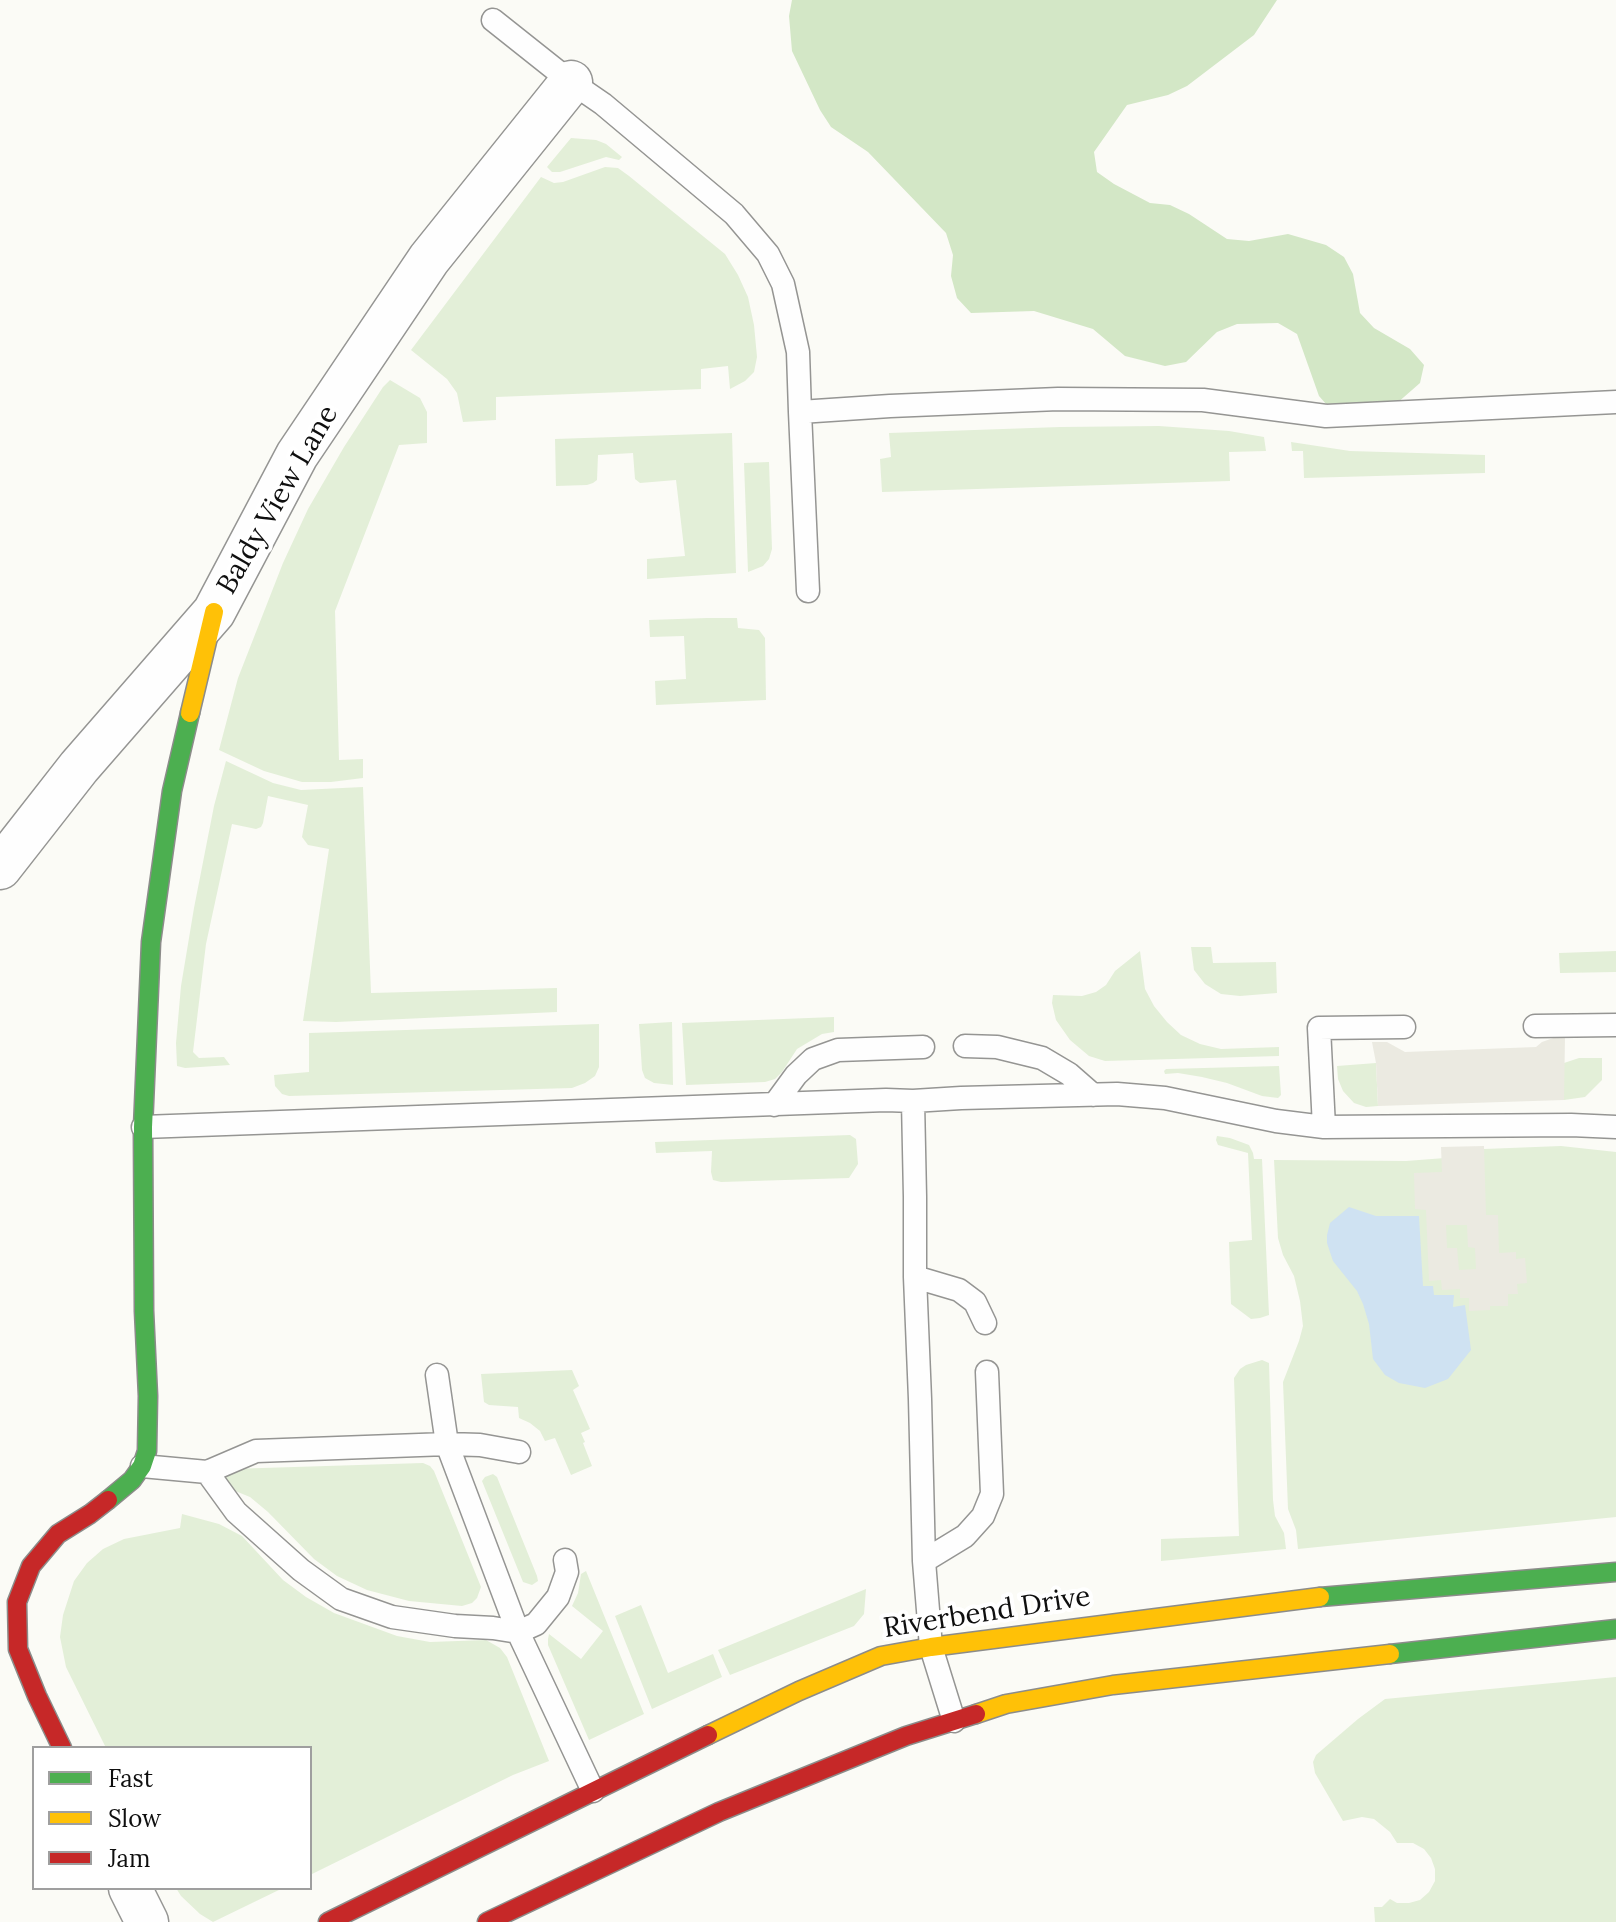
<!DOCTYPE html>
<style>
body{margin:0}
#map{position:relative;width:1616px;height:1922px;overflow:hidden;background:#fbfbf6;font-family:Lora,serif}
canvas{display:block}
.legend{position:absolute;left:32px;top:1746px;width:280px;height:144px;box-sizing:border-box;background:#fff;border:2px solid #9f9f9f;margin:0;padding:10px 14px;list-style:none;font-size:24px;color:#0f0f0f}
.legend li{display:flex;align-items:center;gap:16px;height:40px}
.legend b{width:40px;border:2px solid #9f9f9f}
</style>
<div id="map">
<canvas width="1616" height="1922"></canvas>
<ul class="legend">
<li><b style="height:10px;background:#4caf50"></b>Fast</li>
<li><b style="height:10px;background:#ffc107"></b>Slow</li>
<li><b style="height:10px;background:#c62828"></b>Jam</li>
</ul>
</div>
<script>
const context = document.querySelector('canvas').getContext('2d');
context.lineJoin = 'round';
function fill(path, color) { context.fillStyle = color; context.fill(path, 'evenodd'); }
const shape = rows => new Path2D(rows.map(r => 'M' + r).join(''));
function stroke(path, color, width, dash) { context.strokeStyle = color; context.lineWidth = width; context.lineCap = dash ? 'butt' : 'round'; context.setLineDash(dash || []); context.stroke(path); }
function write(font, color, halo, rows, align = 'center') {
  context.font = font + ' Lora,serif'; context.lineWidth = 8; context.setLineDash([]); context.textBaseline = 'middle'; context.strokeStyle = halo; context.fillStyle = color; for (const [text, x, y, turn = 0] of rows) {
    context.save(); context.translate(x, y); context.rotate((+turn || 0) * Math.PI / 180); context.textAlign = isNaN(turn) ? turn : align; if (halo) context.strokeText(text, 0, 0); context.fillText(text, 0, 0); context.restore();
  }
}
const green = shape([
 [571,138,596,140,606,144,622,157,619,160,606,157,560,172,552,172,547,167],
 [605,167,618,168,629,176,725,254,738,275,748,297,754,325,757,357,754,372,745,381,730,389,728,366,701,369,701,389,496,397,496,420,463,422,457,393,447,379,411,350,541,177,554,183,563,182],
 [390,380,420,398,427,412,427,443,399,445,335,611,339,760,363,759,363,778,331,782,302,782,264,771,219,750,238,678,283,563,308,509,344,447,383,387],
 [1159,426,1229,431,1264,437,1266,451,1229,452,1230,481,882,492,880,459,891,457,889,433,1060,427],
 [732,433,736,573,647,579,647,559,685,556,676,480,640,483,635,479,633,453,598,455,597,480,593,483,587,485,556,486,555,439],
 [1291,442,1350,451,1485,455,1485,473,1304,478,1303,451,1292,451],
 [769,462,772,549,769,559,763,566,748,572,744,463],
 [707,618,737,618,738,628,759,630,765,638,766,700,656,705,655,681,686,679,684,636,650,637,649,620],
 [226,761,273,783,301,790,363,787,371,993,557,988,557,1012,336,1022,303,1021,329,849,308,845,302,837,308,805,268,796,263,823,261,827,256,829,232,824,206,944,193,1052,199,1058,224,1057,230,1065,185,1068,177,1066,176,1043,181,986,194,908,214,806],
 [1191,947,1211,947,1213,963,1276,962,1277,993,1240,996,1221,994,1205,984,1194,970],
 [1140,951,1145,989,1154,1006,1167,1022,1181,1035,1200,1044,1221,1049,1279,1047,1279,1056,1105,1061,1089,1056,1070,1040,1056,1020,1052,1003,1053,995,1082,996,1096,992,1106,985,1115,971],
 [1616,951,1616,972,1560,973,1559,953],
 [834,1017,834,1032,822,1034,797,1049,782,1072,775,1079,765,1082,686,1085,682,1023],
 [672,1022,673,1085,654,1083,645,1078,642,1070,639,1024],
 [599,1024,599,1067,595,1076,585,1083,572,1088,289,1096,282,1094,275,1086,274,1075,309,1072,309,1033],
 [1579,1058,1602,1058,1602,1080,1585,1097,1564,1100,1564,1063],
 [1376,1063,1378,1106,1366,1107,1354,1103,1343,1091,1338,1079,1337,1066],
 [1279,1066,1281,1095,1278,1098,1262,1096,1227,1083,1202,1077,1178,1073,1165,1074,1164,1071,1166,1069],
 [850,1135,856,1139,858,1164,849,1178,721,1182,713,1180,711,1172,712,1151,656,1153,655,1142],
 [1217,1136,1230,1138,1249,1145,1253,1153,1254,1159,1262,1159,1269,1315,1260,1318,1251,1319,1231,1304,1229,1242,1252,1240,1248,1153,1218,1145,1216,1140],
 [1561,1146,1616,1152,1616,1517,1298,1549,1296,1530,1288,1509,1283,1382,1299,1341,1303,1326,1300,1301,1294,1276,1283,1255,1278,1238,1274,1160,1406,1161,1484,1155,1484,1149],
 [1262,1360,1269,1363,1273,1500,1275,1516,1284,1533,1286,1549,1161,1561,1161,1539,1239,1536,1234,1378,1240,1369,1246,1365],
 [572,1370,579,1386,573,1390,590,1429,581,1433,585,1442,583,1443,592,1466,571,1475,555,1438,545,1441,540,1431,530,1423,519,1418,518,1407,489,1405,484,1402,481,1374],
 [423,1463,430,1466,434,1471,481,1587,477,1598,472,1603,462,1606,409,1601,367,1590,337,1576,314,1559,268,1512,250,1497,223,1486,219,1474,230,1469],
 [493,1474,497,1477,537,1576,538,1581,532,1585,523,1582,482,1481,485,1477],
 [182,1514,219,1524,242,1536,283,1580,306,1597,334,1613,397,1636,430,1642,486,1640,500,1648,507,1657,549,1761,513,1775,310,1875,310,1748,106,1748,66,1667,60,1637,63,1615,74,1581,87,1563,103,1549,124,1539,180,1528],
 [586,1571,644,1714,589,1740,548,1645,548,1639,549,1634,581,1659,603,1631,572,1606,578,1593,581,1574],
 [866,1589,864,1614,854,1626,730,1675,718,1650],
 [641,1605,668,1673,713,1654,722,1677,652,1709,615,1616],
 [1616,1677,1616,1922,1375,1922,1374,1907,1382,1907,1390,1899,1397,1903,1409,1903,1420,1900,1429,1892,1435,1881,1435,1869,1431,1858,1424,1849,1413,1843,1397,1843,1390,1832,1374,1819,1362,1817,1343,1821,1315,1773,1313,1762,1316,1755,1358,1719,1385,1699],
 [176,1888,283,1888,213,1922,200,1914,181,1896]
]);
const forest = shape([
 [792,0,1277,0,1254,35,1187,86,1168,95,1127,105,1094,152,1097,172,1114,184,1150,203,1170,205,1189,214,1227,239,1249,241,1288,234,1326,245,1344,257,1353,274,1360,313,1374,328,1410,349,1424,365,1420,383,1372,425,1352,424,1333,412,1319,396,1297,334,1278,323,1237,324,1217,332,1186,362,1165,366,1125,356,1093,329,1034,311,971,313,957,298,951,276,953,255,946,233,868,152,831,127,820,110,792,51,789,16]
]);
const plaza = shape([
 [1559,1036,1565,1037,1564,1100,1378,1106,1376,1063,1372,1042,1387,1042,1405,1052,1536,1047,1542,1042],
 [1484,1146,1486,1215,1498,1215,1499,1253,1516,1252,1516,1259,1525,1258,1527,1283,1517,1284,1518,1294,1508,1294,1508,1306,1490,1306,1490,1310,1469,1311,1469,1298,1460,1298,1460,1289,1442,1290,1441,1280,1429,1281,1426,1210,1415,1209,1414,1173,1442,1172,1441,1147],
 [1446,1225,1467,1225,1468,1247,1475,1248,1476,1269,1459,1270,1457,1248,1447,1248]
]);
const water = shape([
 [1349,1207,1376,1216,1419,1216,1423,1286,1433,1286,1434,1295,1454,1295,1453,1307,1465,1305,1471,1350,1448,1379,1425,1388,1399,1383,1385,1375,1373,1359,1369,1324,1363,1304,1357,1291,1333,1261,1327,1243,1327,1235,1330,1223]
]);
const lane = shape([
 [493,20,571,82,603,104,734,214,768,254,783,284,798,352,800,412,890,406,1058,399,1203,400,1326,416,1616,402],
 [800,412,808,591],
 [1535,1026,1616,1025],
 [965,1046,997,1047,1042,1058,1069,1074,1093,1095],
 [913,1101,915,1197,915,1277,920,1399,924,1561,931,1647,954,1721],
 [774,1105,796,1075,813,1059,838,1050,923,1047],
 [143,1127,886,1100,913,1101,961,1098,1117,1094,1165,1098,1276,1121,1324,1127,1571,1125,1616,1127],
 [1324,1127,1319,1028,1404,1027],
 [915,1277,959,1290,975,1302,985,1323],
 [437,1375,447,1444,518,1632,593,1791],
 [142,1466,207,1472,256,1451,447,1444,480,1445,519,1452],
 [207,1472,236,1512,301,1570,341,1599,392,1617,455,1626,493,1628,518,1632,536,1624,558,1597,567,1572,565,1560],
 [924,1561,965,1536,983,1516,992,1494,987,1372]
]);
const street = shape([
 [0,868,79,767,214,612,297,455,429,259,571,82],
 [130,1888,147,1922]
]);
const fast = shape([
 [108,1500,132,1480,142,1466,147,1451,148,1396,144,1311,143,1127,151,942,172,791,190,713],
 [1320,1597,1616,1572],
 [1390,1654,1616,1629]
]);
const slow = shape([
 [190,713,214,612],
 [976,1714,1006,1704,1113,1685,1390,1654],
 [708,1735,799,1691,881,1656,931,1647,1320,1597]
]);
const jam = shape([
 [62,1748,37,1696,18,1649,17,1602,31,1566,58,1534,90,1514,108,1500],
 [328,1922,708,1735],
 [487,1922,719,1812,906,1736,976,1714]
]);
const streetNames = [
 ["Baldy View Lane",278,500,-60],
 ["Riverbend Drive",987,1613,-9]
];
fill(green, '#e3efd8');
fill(forest, '#d3e7c6');
fill(plaza, '#ebeae1');
fill(water, '#cfe2f2');
stroke(lane, '#959593', 25);
stroke(street, '#959593', 45);
stroke(fast, '#8c8c8a', 21);
stroke(slow, '#8c8c8a', 21);
stroke(jam, '#8c8c8a', 21);
stroke(lane, '#fefefe', 22);
stroke(street, '#fefefe', 42);
stroke(fast, '#4caf50', 18);
stroke(slow, '#ffc107', 18);
stroke(jam, '#c62828', 18);
write('28px', '#0f0f0f', '#fff', streetNames);
</script>
